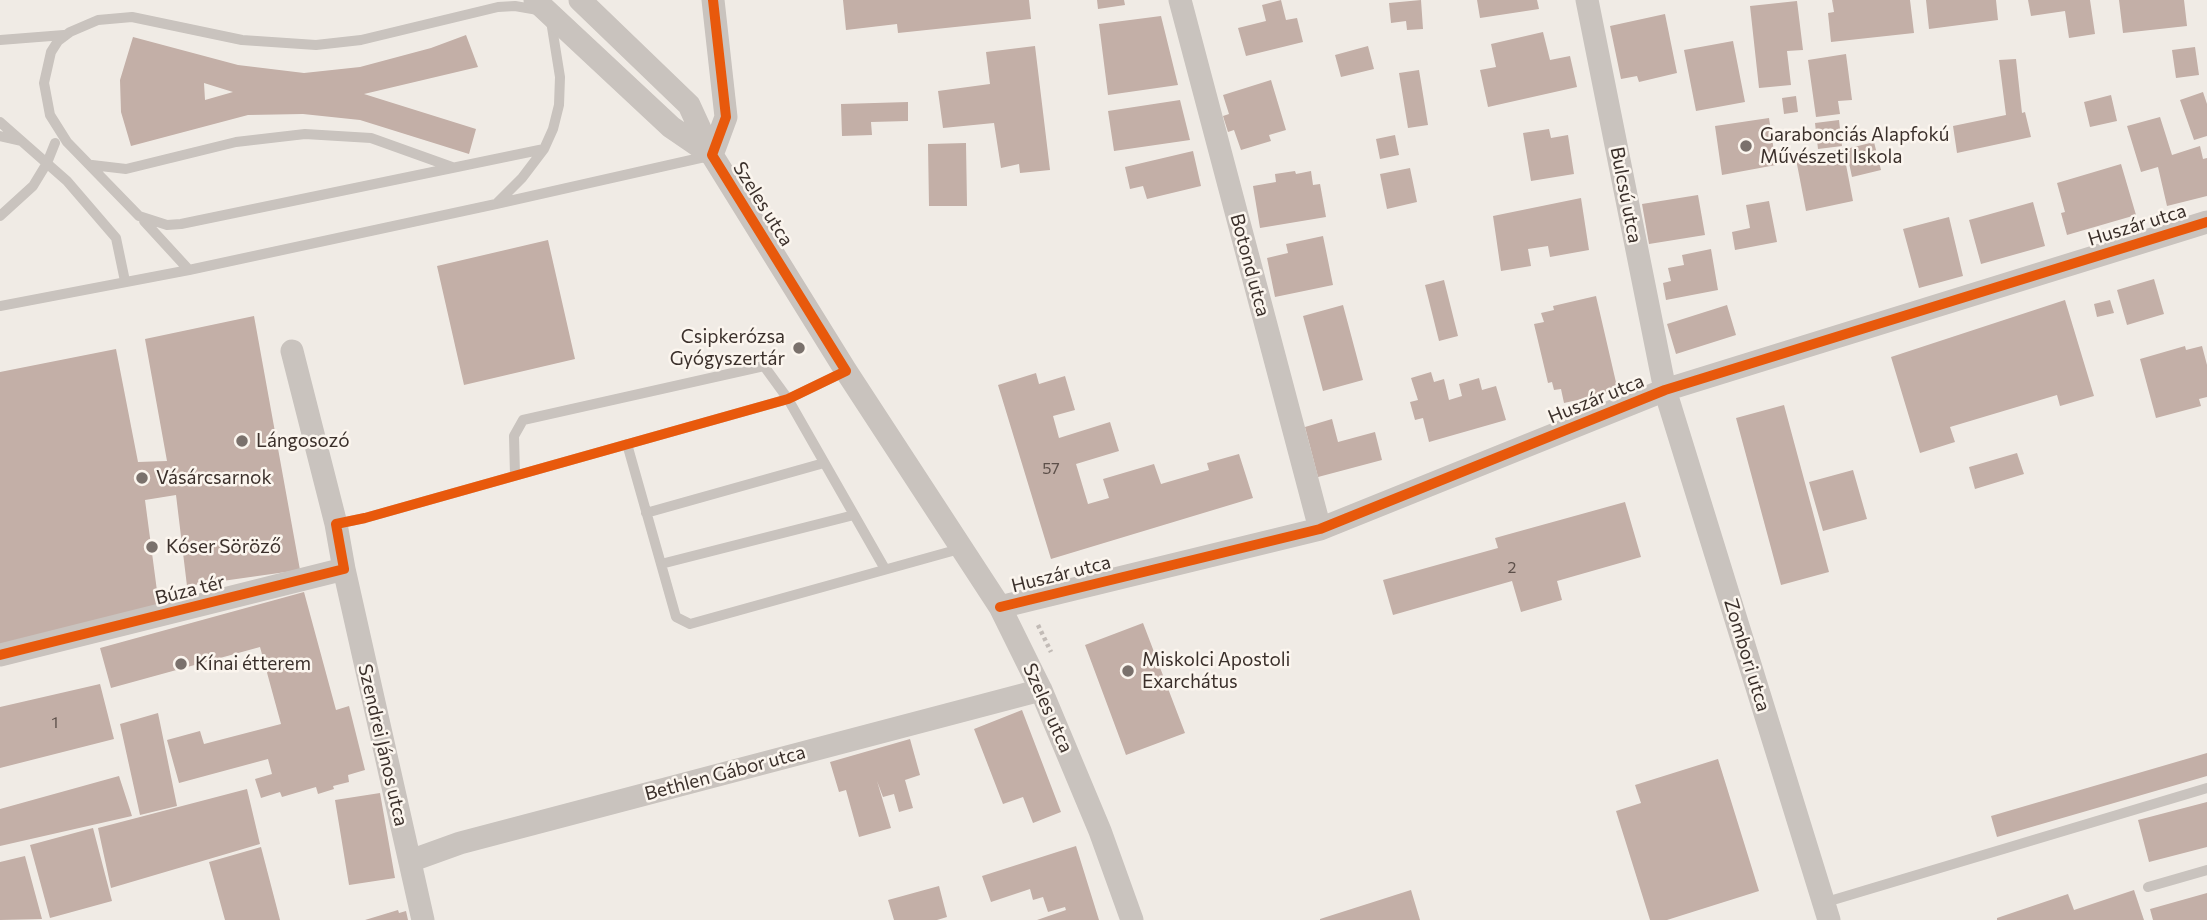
<!DOCTYPE html>
<meta charset="utf-8">
<style>
body{margin:0}
canvas{display:block;background:#f0ebe5}
</style>
<canvas width="2207" height="920"></canvas>
<script>
const context = document.querySelector('canvas').getContext('2d');
context.lineJoin = 'round';
function fill(path, color) { context.fillStyle = color; context.fill(path, 'evenodd'); }
const shape = rows => new Path2D(rows.map(r => 'M' + r).join(''));
function stroke(path, color, width, dash) { context.strokeStyle = color; context.lineWidth = width; context.lineCap = dash ? 'butt' : 'round'; context.setLineDash(dash || []); context.stroke(path); }
function write(font, color, halo, rows, align = 'center') {
  context.font = font + ' Commissioner,sans-serif'; context.lineWidth = 5; context.setLineDash([]); context.textBaseline = 'middle'; context.strokeStyle = halo; context.fillStyle = color; for (const [text, x, y, turn = 0] of rows) {
    context.save(); context.translate(x, y); context.rotate((+turn || 0) * Math.PI / 180); context.textAlign = isNaN(turn) ? turn : align; if (halo) context.strokeText(text, 0, 0); context.fillText(text, 0, 0); context.restore();
  }
}
const building = shape([
 [843,0,1029,0,1031,19,898,33,897,24,846,30],
 [1097,0,1124,0,1125,5,1098,9],
 [1281,0,1286,20,1297,18,1303,42,1246,56,1238,28,1266,21,1262,5],
 [1421,0,1423,29,1407,30,1406,21,1391,23,1389,3],
 [1477,0,1537,0,1539,9,1480,18],
 [1832,0,1910,0,1914,33,1831,42,1828,13,1834,12],
 [1926,0,1996,0,1998,20,1929,29],
 [2028,0,2090,0,2095,34,2069,38,2065,11,2031,16],
 [2119,0,2184,0,2187,26,2123,33],
 [1797,1,1803,50,1787,51,1791,85,1759,88,1750,6],
 [1665,14,1677,73,1639,82,1637,76,1621,79,1610,26],
 [1161,16,1178,85,1108,95,1099,24],
 [1543,32,1550,60,1570,56,1577,87,1488,107,1480,70,1496,67,1491,44],
 [466,35,478,67,364,94,476,129,469,154,360,120,303,114,248,115,131,146,121,112,120,80,133,37,238,65,304,73,360,67,431,48],
 [204,83,233,92,205,100],
 [1733,41,1745,102,1696,111,1684,50],
 [1035,46,1050,170,1020,173,1019,164,1001,168,994,123,943,128,938,91,990,84,986,52],
 [1368,46,1374,69,1341,77,1335,55],
 [2195,47,2199,75,2176,78,2172,50],
 [1846,54,1852,100,1838,101,1840,114,1816,117,1808,60],
 [2016,59,2022,113,2025,112,2031,137,1957,153,1953,126,2006,115,1999,60],
 [1419,70,1428,125,1408,128,1399,73],
 [1271,80,1286,130,1269,135,1271,141,1241,150,1234,130,1228,132,1223,116,1229,114,1223,95],
 [2203,92,2207,104,2207,136,2194,140,2180,100],
 [2111,95,2117,121,2090,127,2084,102],
 [1796,96,1798,112,1784,114,1782,98],
 [1180,100,1190,140,1114,151,1108,111],
 [908,102,908,121,871,122,872,135,842,136,841,104],
 [2160,117,2172,155,2200,146,2203,159,2207,158,2207,196,2167,206,2158,167,2141,172,2127,126],
 [1769,118,1776,165,1722,175,1715,126],
 [1839,120,1842,146,1818,149,1815,123],
 [1549,129,1551,138,1568,135,1574,174,1531,181,1523,133],
 [1395,135,1399,155,1380,159,1376,139],
 [1874,142,1881,170,1852,177,1846,149],
 [966,143,967,206,929,206,928,144],
 [1843,149,1853,201,1806,211,1796,159],
 [1193,151,1201,186,1147,199,1143,186,1130,189,1125,167],
 [2121,164,2136,215,2067,235,2061,213,2065,212,2057,183],
 [1410,168,1417,202,1387,209,1380,174],
 [1295,171,1296,174,1311,171,1313,185,1320,184,1326,217,1260,228,1253,186,1276,182,1275,174],
 [1698,195,1705,235,1649,244,1642,204],
 [1581,198,1589,250,1550,257,1548,246,1528,249,1531,266,1501,271,1493,216],
 [1769,201,1777,242,1735,250,1732,232,1750,228,1746,205],
 [2033,202,2045,246,1981,264,1969,220],
 [1949,217,1963,276,1919,288,1903,229],
 [1323,236,1333,285,1275,297,1267,258,1288,253,1286,244],
 [548,240,575,359,464,385,437,266],
 [1711,249,1718,290,1666,300,1663,283,1671,281,1668,268,1684,265,1682,255],
 [2154,279,2164,314,2127,325,2117,290],
 [1444,280,1458,336,1439,341,1425,285],
 [1596,296,1618,391,1564,403,1561,389,1554,390,1552,382,1548,383,1534,324,1544,322,1541,313,1554,310,1553,306],
 [2065,300,2094,396,2060,406,2057,395,1950,427,1955,442,1920,453,1891,357],
 [2110,300,2114,313,2097,317,2094,304],
 [1343,305,1363,380,1323,391,1303,316],
 [1727,305,1736,335,1676,354,1667,324],
 [254,316,300,570,187,586,176,495,145,500,159,606,0,647,0,372,116,349,138,462,167,461,145,339],
 [2185,346,2186,350,2202,346,2207,365,2207,397,2199,399,2201,406,2156,418,2140,359],
 [1431,372,1434,382,1444,379,1449,400,1462,396,1459,384,1479,378,1482,390,1496,386,1506,420,1429,442,1423,418,1415,420,1410,402,1418,400,1411,378],
 [1036,373,1039,384,1065,376,1075,410,1053,416,1059,438,1110,422,1119,451,1076,464,1088,504,1109,498,1103,479,1154,464,1161,484,1209,470,1207,463,1239,454,1253,498,1051,559,998,385],
 [1784,405,1829,572,1781,585,1736,418],
 [1332,419,1338,442,1375,432,1382,460,1318,477,1305,427],
 [2017,453,2024,474,1975,489,1969,467],
 [1853,470,1867,519,1823,531,1809,482],
 [1625,502,1641,557,1557,581,1562,600,1521,612,1512,581,1393,615,1383,580,1498,548,1495,538],
 [304,592,336,710,349,706,365,770,348,775,349,782,333,786,334,789,318,794,316,787,282,797,280,792,261,798,255,779,272,774,268,759,179,783,167,740,200,731,204,744,281,724,260,647,111,688,100,648],
 [1143,623,1185,733,1126,755,1085,645],
 [100,684,114,739,0,768,0,707],
 [1022,710,1061,812,1033,823,1023,797,1003,804,974,729],
 [158,713,177,806,140,815,120,724],
 [910,739,920,775,905,780,913,808,899,812,894,794,883,797,877,781,891,828,859,837,846,790,839,792,830,762],
 [2207,753,2207,776,1997,837,1991,816],
 [1718,759,1759,891,1667,920,1650,920,1616,811,1641,803,1635,785],
 [119,776,132,816,0,846,0,809],
 [247,789,260,844,111,888,98,828],
 [380,793,395,878,349,885,335,800],
 [2207,802,2207,847,2149,862,2138,820],
 [93,828,112,901,50,918,30,845],
 [1076,846,1099,920,1037,920,1066,910,1065,907,1048,912,1043,897,1033,900,1030,889,991,902,982,876],
 [261,847,280,920,225,920,209,862],
 [25,856,42,919,0,920,0,862],
 [939,886,947,917,937,920,894,920,888,900],
 [1411,890,1420,920,1320,920,1320,919],
 [2134,890,2144,920,1997,920,1997,918,2068,894,2074,910],
 [2207,893,2207,920,2153,920,2150,909],
 [398,910,399,913,406,911,408,920,365,920]
]);
const path = shape([
 [1038,625,1051,652]
]);
const service = shape([
 [538,10,515,6,498,7,361,40,316,45,242,40,132,17,98,20,70,32,58,41,51,52,44,83,50,115,67,142,139,216,167,225,181,224,544,149],
 [0,40,64,35],
 [0,122,67,181,116,238,125,281],
 [0,136,21,141],
 [92,165,126,169,236,142,305,134,371,138,452,167],
 [496,204,709,156],
 [0,216,33,186,47,163,55,143],
 [144,221,189,270],
 [0,306,189,270,496,204,522,178,544,149,553,129,559,105,560,77,551,21],
 [627,444,676,617,690,624,963,548],
 [515,475,514,436,523,420,764,366,788,399,885,569],
 [646,513,824,463],
 [336,524,365,518,788,399,846,371],
 [661,564,854,515],
 [2148,887,2207,870],
 [1823,903,2207,788]
]);
const minor = shape([
 [535,0,671,127,712,155],
 [580,0,689,105,712,155,846,371,1000,607,1041,690,1100,831,1132,920],
 [1180,0,1320,529],
 [1587,0,1665,390,1829,920],
 [712,155,726,117,713,0],
 [292,351,336,524,344,569,423,920],
 [1000,607,1320,529,1665,390,2207,222],
 [0,655,344,569],
 [410,861,460,843,1041,690]
]);
const cycleway = shape([
 [1000,607,1320,529,1665,390,2207,222],
 [0,655,344,569,336,524,365,518,788,399,846,371,712,155,726,117,713,0]
]);
const markers = [
 [1746,146,7,"#7a716c"],
 [799,348,7,"#7a716c"],
 [242,441,7,"#7a716c"],
 [142,478,7,"#7a716c"],
 [152,547,7,"#7a716c"],
 [181,664,7,"#7a716c"],
 [1128,671,7,"#7a716c"]
];
const numberNames = [
 ["57",1051,469],
 ["2",1512,568],
 ["1",55,723]
];
const poiNames = [
 ["Garabonciás Alapfokú",1760,135],
 ["Művészeti Iskola",1760,157],
 ["Csipkerózsa",785,337,"right"],
 ["Gyógyszertár",785,359,"right"],
 ["Lángosozó",256,441],
 ["Vásárcsarnok",156,478],
 ["Kóser Söröző",166,547],
 ["Miskolci Apostoli",1142,660],
 ["Exarchátus",1142,682],
 ["Kínai étterem",195,664]
];
const streetNames = [
 ["Bulcsú utca",1626,195,79],
 ["Szeles utca",763,204,58],
 ["Huszár utca",2137,225,-17],
 ["Botond utca",1250,265,75],
 ["Huszár utca",1596,399,-22],
 ["Huszár utca",1061,574,-14],
 ["Búza tér",190,590,-14],
 ["Zombori utca",1747,655,73],
 ["Szeles utca",1048,708,66],
 ["Szendrei János utca",383,745,77],
 ["Bethlen Gábor utca",725,773,-15]
];
fill(building, '#c3afa7');
stroke(path, '#c2bbb6', 4.5, [3.5, 3.5]);
stroke(service, '#c9c3be', 10);
stroke(minor, '#c9c3be', 23);
stroke(cycleway, '#e8590c', 10);
for (const [x, y, r, color] of markers) { const dot = new Path2D(); dot.arc(x, y, r, 0, 2 * Math.PI); context.fillStyle = color; context.fill(dot); stroke(dot, '#fbf5ee', 2.5); }
write('16px', '#5d504a', null, numberNames);
write('19px', '#3b302b', '#fbf5ee', poiNames, 'left');
write('19px', '#3b302b', '#fbf5ee', streetNames);
</script>
